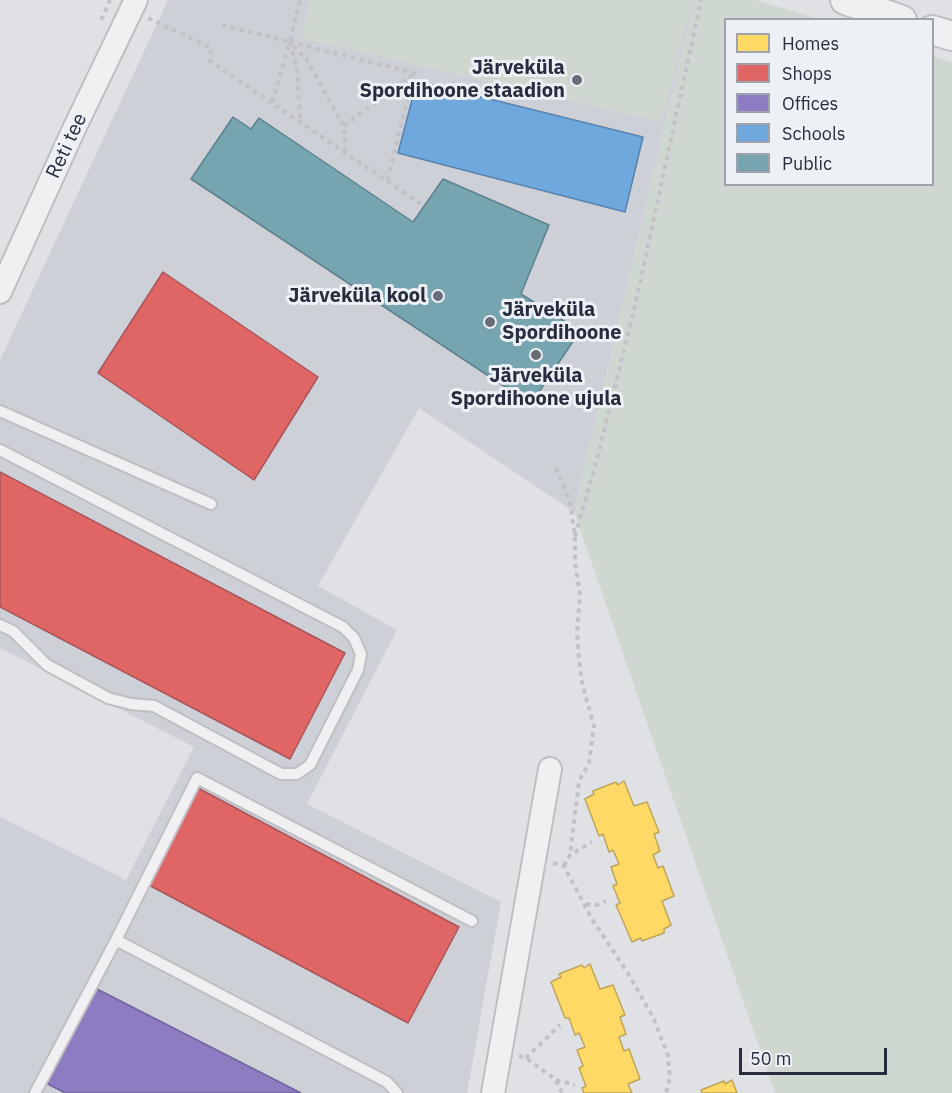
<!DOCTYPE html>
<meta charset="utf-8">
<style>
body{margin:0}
#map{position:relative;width:952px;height:1093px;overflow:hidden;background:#e0e1e5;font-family:"IBM Plex Sans",sans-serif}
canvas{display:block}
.legend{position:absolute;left:724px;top:18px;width:210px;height:168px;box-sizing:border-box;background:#edf0f5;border:2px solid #9ea2ac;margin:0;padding:8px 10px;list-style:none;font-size:18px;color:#272d3e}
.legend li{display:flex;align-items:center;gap:12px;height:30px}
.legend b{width:30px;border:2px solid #9ea2ac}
.scale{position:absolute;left:739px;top:1048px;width:148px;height:27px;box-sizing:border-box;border:3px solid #272d3e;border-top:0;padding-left:8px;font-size:18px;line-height:21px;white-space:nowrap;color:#272d3e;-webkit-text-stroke:4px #edf0f5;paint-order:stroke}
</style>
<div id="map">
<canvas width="952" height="1093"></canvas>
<ul class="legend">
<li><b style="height:16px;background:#ffd966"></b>Homes</li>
<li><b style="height:16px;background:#e06666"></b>Shops</li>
<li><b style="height:16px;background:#8e7cc3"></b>Offices</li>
<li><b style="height:16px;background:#6fa8dc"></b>Schools</li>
<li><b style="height:16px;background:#76a5af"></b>Public</li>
</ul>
<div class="scale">50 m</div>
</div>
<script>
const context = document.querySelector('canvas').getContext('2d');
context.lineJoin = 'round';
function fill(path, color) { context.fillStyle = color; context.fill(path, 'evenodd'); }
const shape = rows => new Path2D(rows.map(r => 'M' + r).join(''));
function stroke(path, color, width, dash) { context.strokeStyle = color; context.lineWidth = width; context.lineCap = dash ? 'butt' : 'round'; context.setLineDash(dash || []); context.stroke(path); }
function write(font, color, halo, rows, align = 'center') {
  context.font = font + ' "IBM Plex Sans",sans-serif'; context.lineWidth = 6; context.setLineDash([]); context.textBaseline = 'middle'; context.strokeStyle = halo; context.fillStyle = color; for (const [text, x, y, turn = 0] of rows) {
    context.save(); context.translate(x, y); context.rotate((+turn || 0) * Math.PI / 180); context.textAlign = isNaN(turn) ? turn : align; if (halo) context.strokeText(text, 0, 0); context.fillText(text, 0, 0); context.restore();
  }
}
const built = shape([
 [168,0,694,0,574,512,419,408,318,586,397,630,307,804,501,902,467,1093,0,1093,0,817,126,880,194,747,0,648,0,360]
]);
const green = shape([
 [311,0,692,0,662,122,301,38],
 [694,0,756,0,818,19,726,20,726,184,932,184,933,56,952,62,952,1093,775,1093,574,512]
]);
const homes = shape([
 [624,781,634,806,647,802,659,832,654,834,660,851,653,855,658,868,663,866,674,896,662,901,671,925,664,929,664,933,642,941,641,938,632,942,616,905,620,903,613,886,617,884,611,867,619,864,613,850,609,852,603,834,599,836,585,799,594,794,593,791,616,782,618,785,624,781],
 [590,964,600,989,613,985,625,1015,620,1017,626,1034,619,1037,624,1051,629,1049,640,1079,628,1084,632,1093,584,1093,582,1088,586,1086,579,1068,583,1066,577,1050,585,1047,579,1033,575,1035,569,1018,565,1018,551,982,561,977,559,974,582,965,584,968,590,964],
 [732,1080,737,1093,702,1093,701,1090,724,1081,725,1084,732,1080]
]);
const shops = shape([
 [163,272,318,377,254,480,98,373,163,272],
 [0,472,345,653,290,759,0,607,0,472],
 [198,788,459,927,408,1023,147,884,198,788]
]);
const offices = shape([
 [95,988,301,1093,65,1093,46,1083,95,988]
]);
const schools = shape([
 [417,81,643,137,625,212,398,153,417,81]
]);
const public = shape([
 [233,117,251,129,259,118,413,222,443,179,549,225,521,294,580,331,531,404,191,179,233,117]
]);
const path = shape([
 [148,18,211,48,210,61,424,206],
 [101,20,110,0],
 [222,25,290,42,300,0],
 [272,102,290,42,297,70,300,120],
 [344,126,413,74],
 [345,152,344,126,306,59,290,42,414,73,387,181],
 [556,468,570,502,575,536,575,562,580,595,577,632,579,660,582,683,594,726,589,763,579,781,570,855],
 [575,536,597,459,635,306,701,0],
 [553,863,564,866,592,919,629,975,654,1019,668,1056,670,1077,666,1093],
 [564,866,570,855,592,842],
 [586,904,597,905,606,901],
 [519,1056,526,1058,556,1080,562,1093],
 [526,1058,560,1025],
 [556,1080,575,1085]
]);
const service = shape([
 [0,411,211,504],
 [0,450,343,627,354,638,361,654,358,670,310,765,297,774,281,774,154,706,131,704,108,698,47,665,13,631,0,625],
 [116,940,197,778,472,921],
 [35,1093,116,940,387,1082,397,1093]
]);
const minor = shape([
 [0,292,74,129,136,0],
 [493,1093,550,769]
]);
const tertiary = shape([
 [845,0,902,20],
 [932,30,952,36]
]);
const markers = [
 [577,80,6,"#686c78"],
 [438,296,6,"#686c78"],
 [490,322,6,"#686c78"],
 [536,355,6,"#686c78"]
];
const poiNames = [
 ["Järveküla",565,68],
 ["Spordihoone staadion",565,91],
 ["Järveküla kool",426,296],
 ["Järveküla",502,310,"left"],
 ["Spordihoone",502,333,"left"],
 ["Järveküla",536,376,"center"],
 ["Spordihoone ujula",536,399,"center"]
];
const streetNames = [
 ["Reti tee",67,146,-65]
];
fill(built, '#ced0d8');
fill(green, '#cfd8d0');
fill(homes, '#ffd966');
stroke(homes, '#bea55a', 1.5);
fill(shops, '#e06666');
stroke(shops, '#a8555a', 1.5);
fill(offices, '#8e7cc3');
stroke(offices, '#6f649b', 1.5);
fill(schools, '#6fa8dc');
stroke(schools, '#5983ad', 1.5);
fill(public, '#76a5af');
stroke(public, '#5e818d', 1.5);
stroke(service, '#bebfc3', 14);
stroke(minor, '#bebfc3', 26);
stroke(tertiary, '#bebfc3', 32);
stroke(path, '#c1c2c7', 4, [4.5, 4.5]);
stroke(service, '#f0f0f2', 10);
stroke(minor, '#f0f0f2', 22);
stroke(tertiary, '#f0f0f2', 28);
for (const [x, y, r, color] of markers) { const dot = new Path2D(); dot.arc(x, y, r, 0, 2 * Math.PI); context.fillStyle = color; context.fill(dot); stroke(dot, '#edf0f5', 2); }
write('bold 20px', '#272d3e', '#edf0f5', poiNames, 'right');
write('20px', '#272d3e', '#edf0f5', streetNames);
</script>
